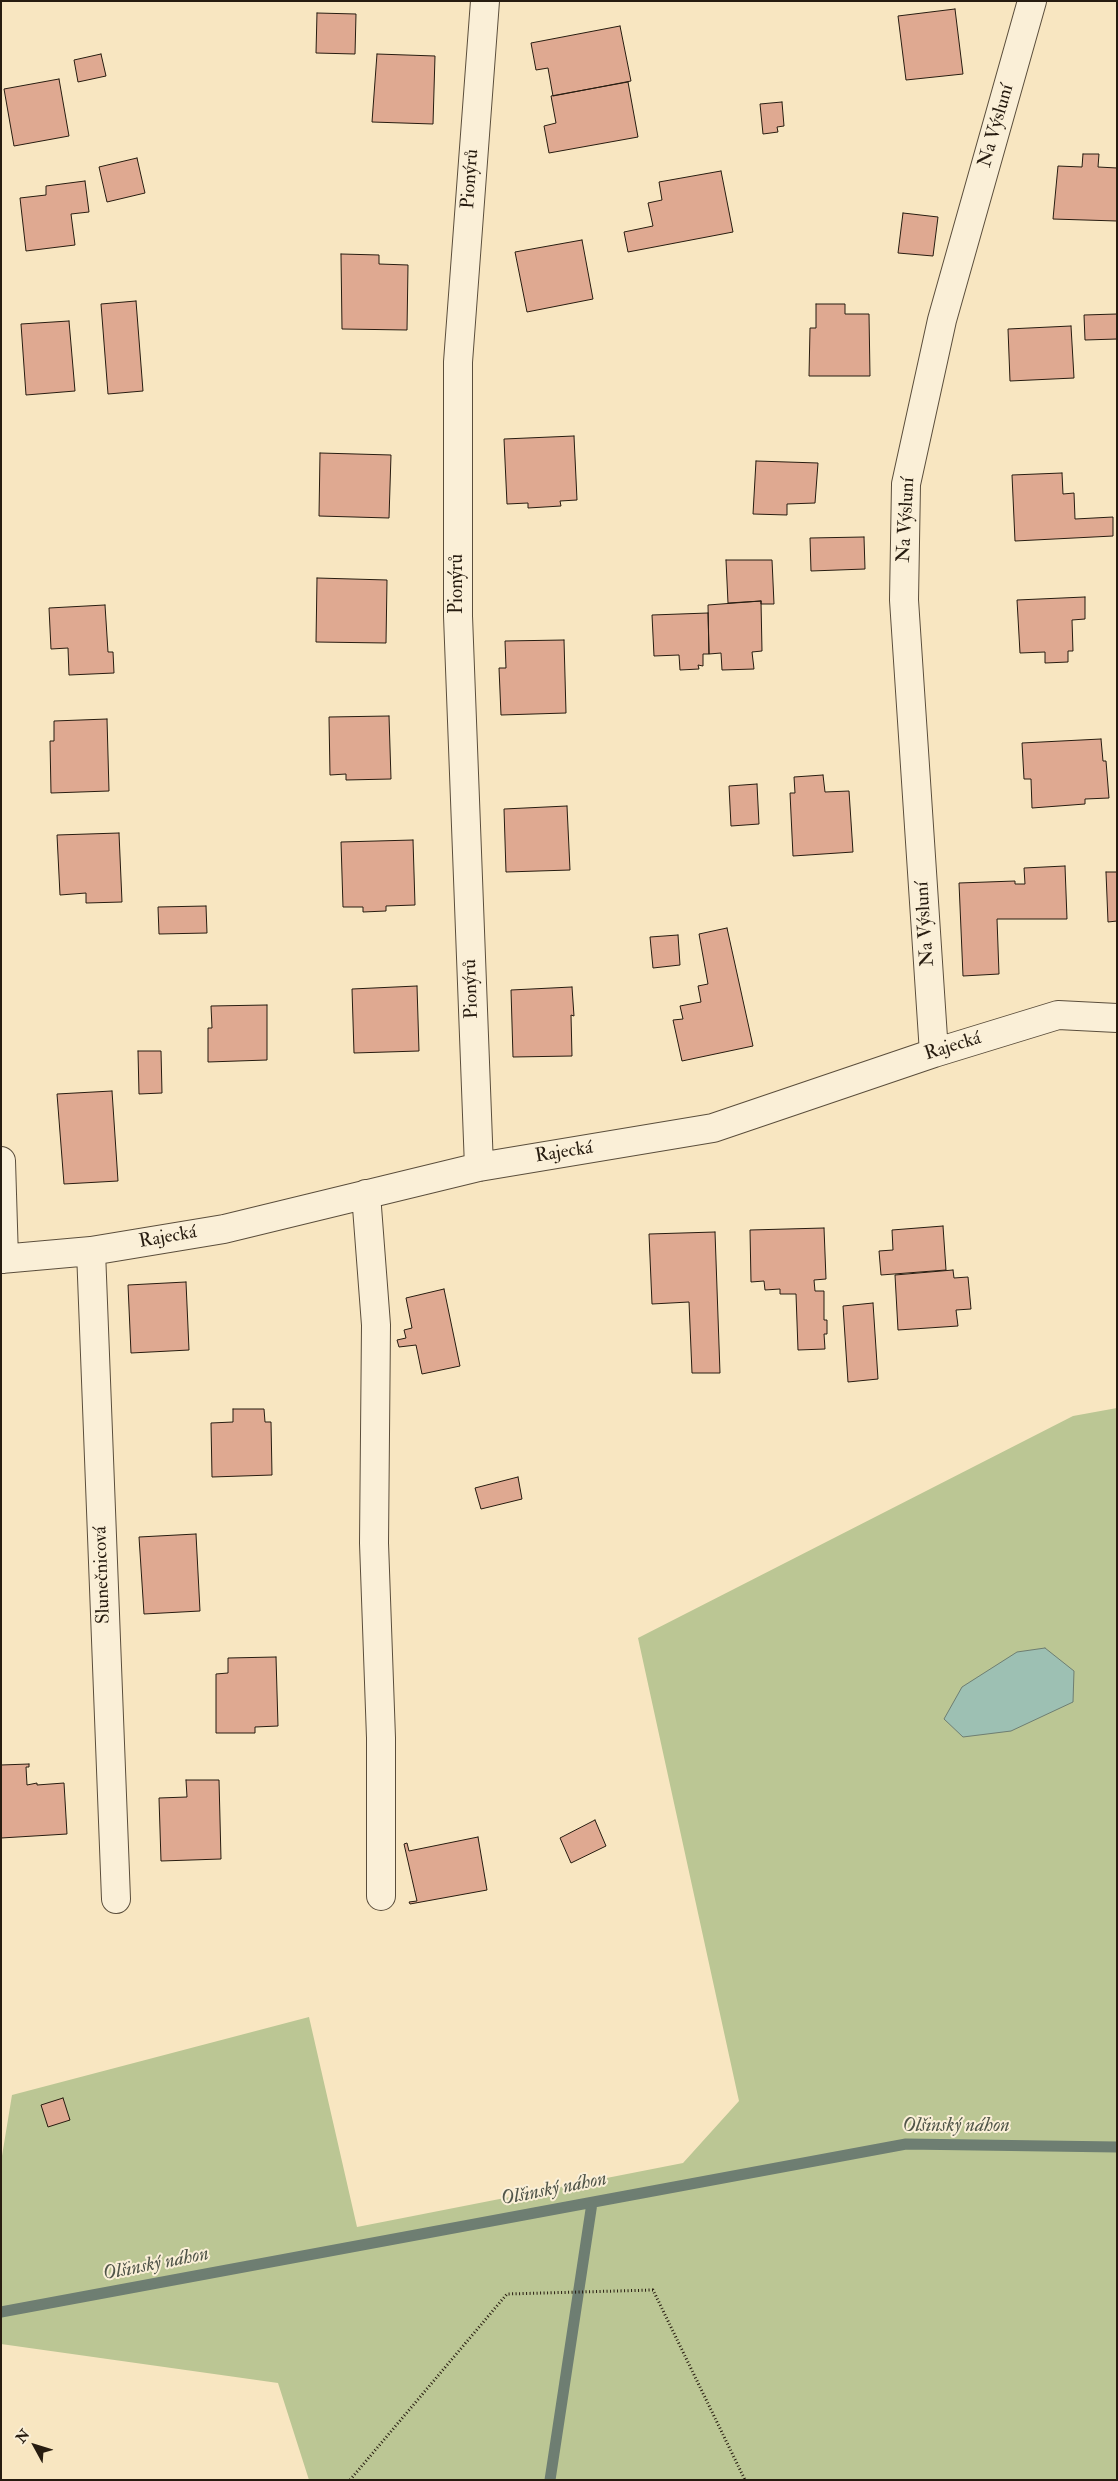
<!DOCTYPE html>
<meta charset="utf-8">
<style>
body{margin:0}
#map{position:relative;width:1118px;height:2481px;overflow:hidden;background:#f8e6c1;font-family:"IM FELL Double Pica",serif}
canvas{display:block}
.frame{position:absolute;inset:0;border:2px solid #271c10;pointer-events:none}
.north{position:absolute;left:10px;top:2421px;width:50px;height:50px;-webkit-text-stroke:4px #faefd7;paint-order:stroke;rotate:309deg;font-size:14px;font-weight:700;line-height:20px;text-align:center;color:#271c10}
.north::after{content:'';display:block;margin:auto;width:18px;height:22px;background:#271c10;clip-path:polygon(50% 0,100% 100%,50% 72%,0 100%)}
</style>
<div id="map">
<canvas width="1118" height="2481"></canvas>
<div class="frame"></div>
<div class="north">N</div>
</div>
<script>
const context = document.querySelector('canvas').getContext('2d');
context.lineJoin = 'round';
function fill(path, color) { context.fillStyle = color; context.fill(path, 'evenodd'); }
const shape = rows => new Path2D(rows.map(r => 'M' + r).join(''));
function stroke(path, color, width, dash) { context.strokeStyle = color; context.lineWidth = width; context.lineCap = dash ? 'butt' : 'round'; context.setLineDash(dash || []); context.stroke(path); }
function write(font, color, halo, rows, align = 'center') {
  context.font = font + ' "IM FELL Double Pica",serif'; context.lineWidth = 4; context.setLineDash([]); context.textBaseline = 'middle'; context.strokeStyle = halo; context.fillStyle = color; for (const [text, x, y, turn = 0] of rows) {
    context.save(); context.translate(x, y); context.rotate((+turn || 0) * Math.PI / 180); context.textAlign = isNaN(turn) ? turn : align; if (halo) context.strokeText(text, 0, 0); context.fillText(text, 0, 0); context.restore();
  }
}
const green = shape([
 [1117,1408,1117,2480,309,2480,278,2383,1,2344,1,2162,12,2095,309,2017,357,2227,683,2163,739,2101,638,1638,1073,1416]
]);
const water = shape([
 [1045,1648,1074,1671,1073,1702,1011,1731,963,1737,944,1719,962,1687,1017,1652,1045,1648]
]);
const stream = shape([
 [1,2312,906,2144,1117,2147],
 [550,2480,592,2203]
]);
const building = shape([
 [955,9,963,74,906,80,898,16,955,9],
 [317,13,356,14,355,54,316,53,317,13],
 [620,26,631,81,553,96,548,68,536,70,531,43,620,26],
 [101,54,106,76,78,82,74,60,101,54],
 [377,54,435,56,433,124,372,122,377,54],
 [59,79,69,136,14,146,4,89,59,79],
 [628,82,638,137,549,153,544,126,556,123,551,96,628,82],
 [782,102,784,126,777,127,778,132,763,134,760,104,782,102],
 [1083,154,1099,154,1098,167,1117,168,1117,221,1053,219,1058,166,1082,167,1083,154],
 [137,158,145,193,107,202,99,167,137,158],
 [721,171,733,232,628,252,624,232,653,226,648,203,662,200,659,182,721,171],
 [85,181,89,212,71,214,75,245,26,251,20,198,46,195,46,186,85,181],
 [903,213,938,217,933,256,898,253,903,213],
 [582,240,593,299,527,312,515,252,582,240],
 [341,254,379,255,379,264,408,265,407,330,342,329,341,254],
 [136,301,143,391,108,394,101,304,136,301],
 [816,304,845,304,845,314,869,314,870,376,809,376,810,328,816,328,816,304],
 [1117,314,1117,339,1085,340,1084,315,1117,314],
 [69,321,75,391,26,395,21,324,69,321],
 [1071,326,1074,378,1010,381,1008,329,1071,326],
 [574,436,577,500,560,501,561,506,528,508,528,503,507,504,504,439,574,436],
 [320,453,391,455,389,518,319,516,320,453],
 [756,461,818,463,815,503,787,504,787,515,753,514,756,461],
 [1062,473,1063,494,1074,493,1075,519,1113,517,1113,536,1015,541,1012,475,1062,473],
 [864,537,865,569,811,571,810,538,864,537],
 [726,560,772,560,774,604,761,604,761,601,728,603,726,560],
 [317,578,387,580,386,643,316,642,317,578],
 [1085,597,1085,619,1072,620,1073,651,1068,651,1068,662,1045,663,1045,652,1020,653,1017,600,1085,597],
 [761,601,762,651,752,652,754,669,722,670,721,653,709,654,708,605,761,601],
 [105,605,108,652,113,652,114,673,69,675,68,648,51,649,49,608,105,605],
 [708,613,709,654,703,654,703,666,698,665,699,669,680,670,679,655,654,656,652,615,708,613],
 [564,640,566,713,501,715,499,668,506,668,505,641,564,640],
 [389,716,391,779,346,780,346,774,330,775,329,717,389,716],
 [107,719,109,791,51,793,50,741,54,741,54,721,107,719],
 [1101,739,1103,761,1106,761,1109,798,1085,799,1085,804,1032,808,1031,779,1024,779,1022,743,1101,739],
 [823,775,825,792,849,791,853,852,793,856,790,793,795,793,794,777,823,775],
 [757,784,759,824,731,826,729,786,757,784],
 [567,806,570,870,506,872,504,809,567,806],
 [119,833,122,902,86,903,86,893,60,895,57,835,119,833],
 [413,840,415,905,386,906,386,911,363,912,363,907,343,907,341,842,413,840],
 [1065,866,1067,919,997,919,999,974,963,976,959,883,1015,881,1015,884,1025,884,1024,868,1065,866],
 [1106,872,1117,872,1117,921,1108,922,1106,872],
 [206,906,207,933,159,934,158,907,206,906],
 [727,928,753,1046,682,1061,673,1020,683,1019,680,1006,701,1002,698,986,708,984,699,934,727,928],
 [678,935,680,965,653,968,650,937,678,935],
 [417,986,419,1051,354,1053,352,989,417,986],
 [572,987,574,1016,571,1015,572,1056,513,1057,511,990,572,987],
 [267,1005,267,1060,208,1062,208,1028,212,1028,211,1006,267,1005],
 [138,1051,161,1051,162,1093,139,1094,138,1051],
 [112,1091,118,1181,64,1184,57,1094,112,1091],
 [943,1226,946,1270,881,1275,879,1251,893,1250,892,1230,943,1226],
 [824,1228,826,1279,814,1280,815,1291,824,1291,824,1320,827,1320,827,1334,824,1334,825,1349,798,1350,796,1294,780,1294,780,1289,765,1290,764,1281,751,1282,750,1230,824,1228],
 [715,1232,720,1373,692,1373,689,1302,652,1304,649,1234,715,1232],
 [953,1270,954,1278,968,1277,971,1309,956,1310,958,1326,898,1330,895,1275,953,1270],
 [186,1282,189,1350,131,1353,128,1285,186,1282],
 [444,1289,460,1366,422,1374,416,1345,399,1347,397,1340,406,1338,404,1330,412,1328,406,1298,444,1289],
 [873,1303,878,1379,848,1382,843,1306,873,1303],
 [233,1409,264,1409,265,1422,271,1422,272,1475,212,1477,211,1423,233,1422,233,1409],
 [518,1477,522,1499,481,1509,475,1488,518,1477],
 [196,1534,200,1611,144,1614,139,1537,196,1534],
 [276,1657,278,1726,255,1727,255,1733,216,1733,216,1674,228,1673,228,1658,276,1657],
 [29,1764,29,1767,26,1767,27,1785,37,1783,37,1785,64,1783,67,1834,1,1838,1,1765,29,1764],
 [186,1780,219,1780,221,1859,161,1861,159,1798,187,1797,186,1780],
 [595,1820,606,1846,571,1863,560,1838,595,1820],
 [478,1837,487,1890,410,1904,409,1902,417,1901,404,1844,407,1843,409,1851,478,1837],
 [63,2098,70,2120,48,2127,41,2105,63,2098]
]);
const path = shape([
 [350,2480,507,2294,653,2290,745,2480]
]);
const minor = shape([
 [934,1053,904,600,906,484,942,320,1032,1],
 [1,1161,4,1259],
 [479,1167,458,616,458,362,485,1],
 [366,1194,376,1325,374,1543,381,1738,381,1896],
 [91,1251,116,1899],
 [1,1259,91,1251,224,1229,479,1167,713,1128,934,1053,1058,1015,1117,1018]
]);
const streetNames = [
 ["Na Výsluní",997,126,-74],
 ["Pionýrů",471,179,-86],
 ["Na Výsluní",907,520,-87],
 ["Pionýrů",458,584,-90],
 ["Na Výsluní",926,924,-94],
 ["Pionýrů",472,989,-92],
 ["Rajecká",953,1047,-17],
 ["Rajecká",564,1153,-9],
 ["Rajecká",168,1238,-10],
 ["Slunečnicová",103,1575,-92]
];
const waterNames = [
 ["Olšinský náhon",956,2127],
 ["Olšinský náhon",554,2190,-11],
 ["Olšinský náhon",156,2265,-11]
];
fill(green, '#bbc694');
fill(water, '#9dc0b3');
stroke(water, '#6e7e72', 1);
stroke(stream, '#6e7e72', 11);
fill(building, '#dfa991');
stroke(building, '#271c10', 1);
stroke(minor, '#5b4e3c', 30);
stroke(path, '#271c10', 3, [1, 2.5]);
stroke(minor, '#faefd7', 28);
write('19px', '#271c10', '#faefd7', streetNames);
write('italic 20px', '#505549', '#faefd7', waterNames);
</script>
